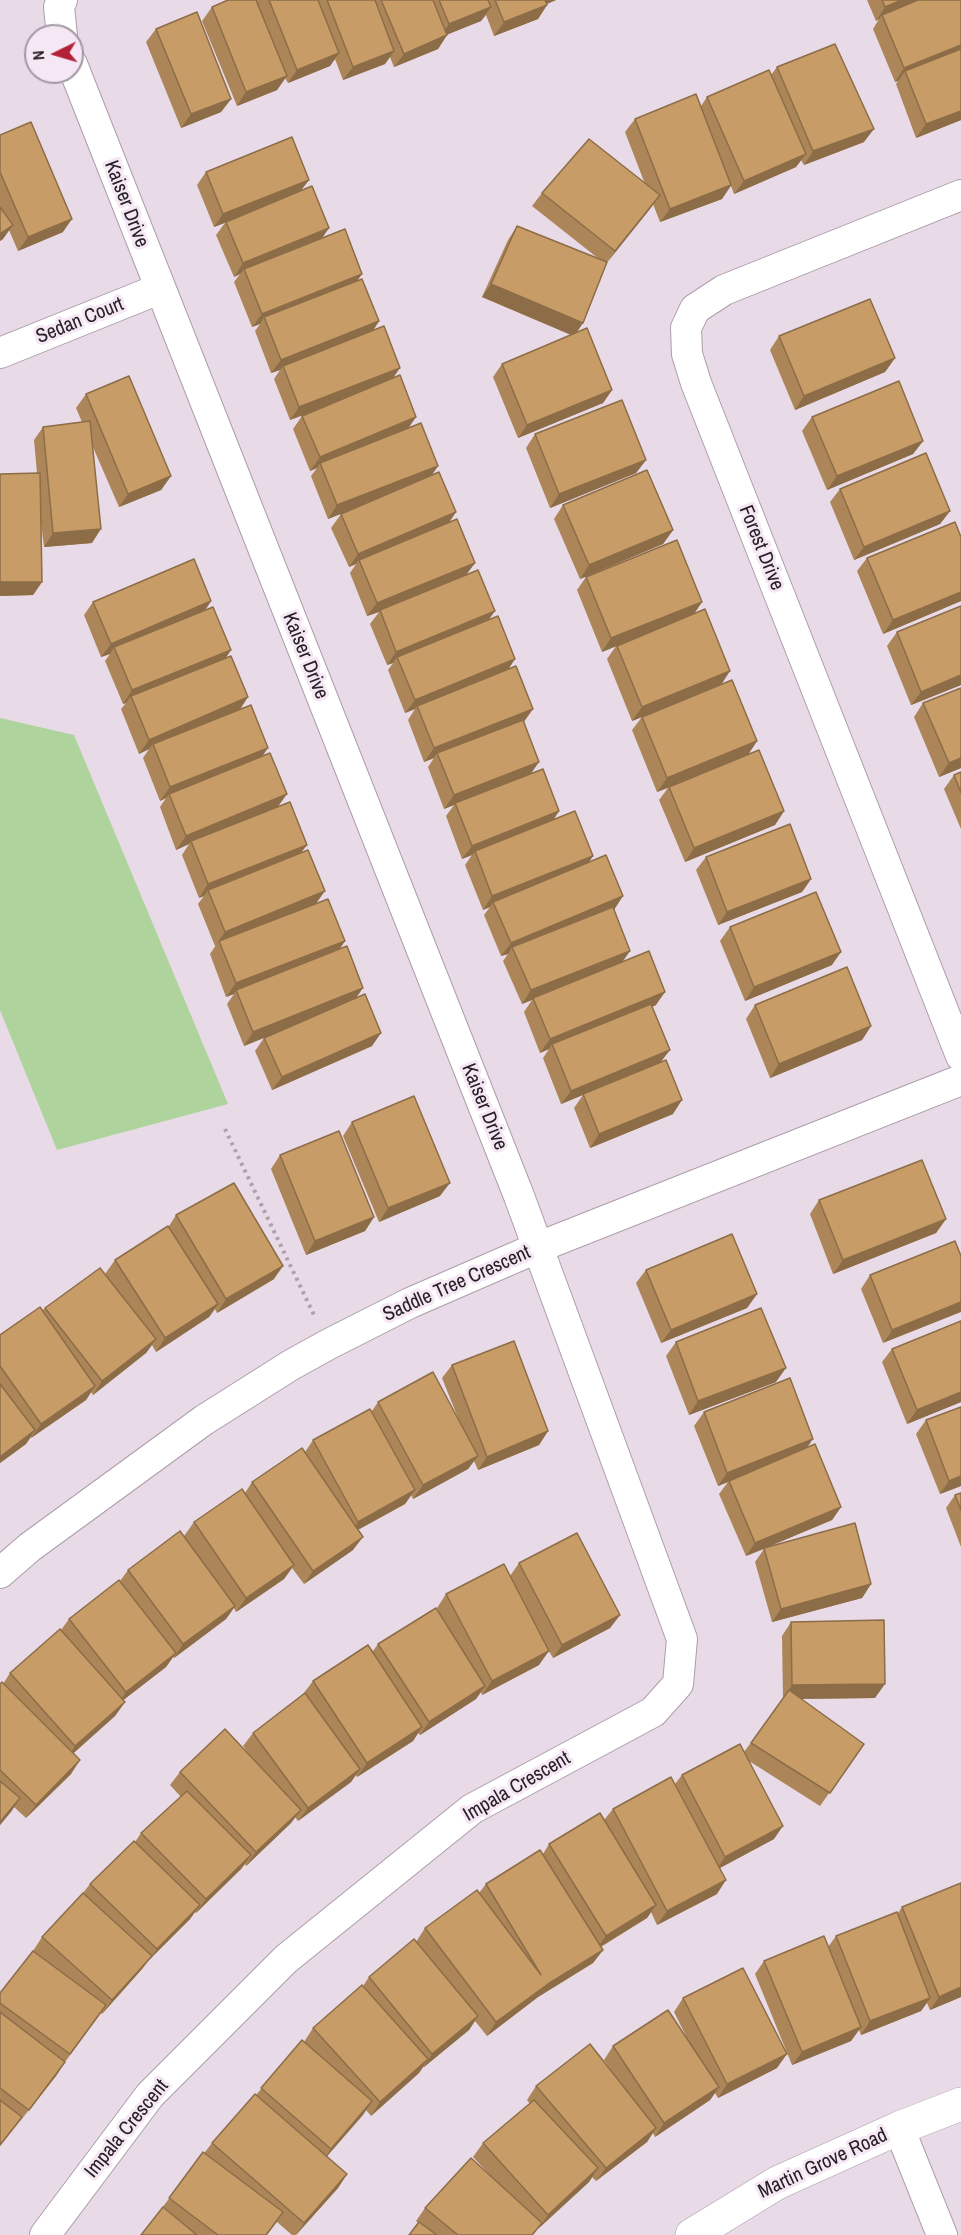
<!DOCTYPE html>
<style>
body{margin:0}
#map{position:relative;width:961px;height:2235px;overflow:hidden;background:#e8dae7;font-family:"Archivo Narrow",sans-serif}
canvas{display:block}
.north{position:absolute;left:24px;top:24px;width:60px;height:60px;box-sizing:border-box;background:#f5e7f4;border:2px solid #a298a2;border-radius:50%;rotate:265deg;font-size:16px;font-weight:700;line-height:24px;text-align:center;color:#262126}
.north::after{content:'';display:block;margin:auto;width:21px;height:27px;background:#b32138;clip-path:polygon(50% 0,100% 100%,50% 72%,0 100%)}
</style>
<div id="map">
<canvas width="961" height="2235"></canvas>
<div class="north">N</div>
</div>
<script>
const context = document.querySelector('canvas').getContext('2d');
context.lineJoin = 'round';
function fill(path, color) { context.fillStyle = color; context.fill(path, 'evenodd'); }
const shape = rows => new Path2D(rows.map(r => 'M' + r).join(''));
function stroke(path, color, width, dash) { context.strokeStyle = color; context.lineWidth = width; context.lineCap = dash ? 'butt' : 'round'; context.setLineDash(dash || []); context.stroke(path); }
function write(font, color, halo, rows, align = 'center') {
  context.font = font + ' "Archivo Narrow",sans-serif'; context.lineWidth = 6; context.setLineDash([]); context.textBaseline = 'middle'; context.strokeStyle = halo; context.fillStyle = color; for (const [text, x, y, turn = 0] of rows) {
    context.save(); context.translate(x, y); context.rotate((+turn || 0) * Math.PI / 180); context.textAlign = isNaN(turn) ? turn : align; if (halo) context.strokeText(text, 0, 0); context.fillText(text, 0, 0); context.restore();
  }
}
const green = shape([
 [0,718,74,735,228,1104,57,1150,0,1010]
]);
const path = shape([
 [225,1129,315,1317]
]);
const minor = shape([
 [62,0,59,7,62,36],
 [961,195,724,290,695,309,686,328,687,354,696,383,961,1056],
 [0,353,159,289],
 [0,1573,30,1547,204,1420,291,1365,329,1344,410,1303,539,1247,961,1080],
 [899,2128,942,2235],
 [45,2235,150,2095,286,1959,472,1809,653,1712,678,1684,682,1639,519,1196,72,64]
]);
const tertiary = shape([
 [692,2235,777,2183,899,2128,961,2104]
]);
const wall = shape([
 [228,0,556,0,547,4,547,5,538,19,494,36,486,15,481,21,447,34,447,35,438,49,394,67,390,57,385,64,343,80,335,59,330,66,288,83,285,78,277,90,237,106,202,21,212,7],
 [867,0,961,0,961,120,916,138,896,84,898,81,895,82,873,29,879,19,876,21],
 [156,29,231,99,221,112,181,128,146,42],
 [777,67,864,142,804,165,801,160,796,167,734,194,731,186,722,199,660,222,653,204,607,262,583,323,576,333,612,390,603,403,518,438,493,377,502,364,571,335,482,297,508,240,517,226,599,259,532,206,542,193,645,184,625,132,635,119,701,106,707,97,771,75],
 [0,135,63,232,18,251,9,230,3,239,0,241],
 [206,172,309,180,301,190,329,228,322,238,357,281,379,321,373,331,393,378,416,417,408,428,438,466,431,476,456,512,449,523,475,563,466,575,489,620,508,670,533,709,524,722,531,773,559,811,553,820,593,856,589,862,614,909,623,961,656,1005,652,1007,661,1062,673,1114,590,1148,574,1108,583,1095,561,1104,543,1058,549,1049,540,1053,524,1012,532,1000,522,1004,503,961,508,954,501,956,484,915,490,907,483,910,465,865,472,855,462,859,446,816,454,805,444,809,428,767,434,758,424,762,408,720,415,709,405,713,388,670,393,663,387,665,370,624,379,612,367,616,350,573,356,564,349,567,331,528,341,514,357,507,328,519,311,476,317,468,310,471,293,429,302,416,312,412,290,420,274,379,280,370,271,373,255,331,260,324,252,327,234,282,240,274,234,277,216,235,225,223,214,227,197,185],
 [779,336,895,358,885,372,795,410,770,350],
 [86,394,171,476,161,490,119,507,92,445,92,543,44,547,41,523,42,582,33,595,0,596,0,474,37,473,34,440,43,427,82,422,76,408],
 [812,417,923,441,913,454,827,490,802,431],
 [535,434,646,460,636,473,550,508,526,448],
 [840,489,950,511,940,524,854,560,830,502],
 [563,505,673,530,663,544,580,579,554,519],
 [961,537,961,601,883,634,857,571,867,558],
 [586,577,702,602,694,614,721,684,757,741,748,754,784,811,775,825,685,862,659,800,668,788,657,792,632,730,642,717,632,721,607,659,616,646,602,652,577,590],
 [211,601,205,610,231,650,225,658,240,710,263,756,278,806,301,853,316,903,345,941,339,950,357,997,372,1046,272,1090,255,1051,264,1038,271,1035,244,1046,227,1004,234,994,226,997,210,954,216,945,215,946,198,904,204,896,199,898,182,855,189,844,176,850,160,807,166,798,160,801,143,758,149,749,139,754,121,709,126,703,123,704,105,661,110,654,101,657,84,615,93,602],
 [961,606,961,685,911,705,887,646,897,632],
 [961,688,961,768,939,777,914,717,923,703],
 [961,772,961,829,944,789,954,775],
 [706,857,811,879,802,892,718,925,696,870],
 [730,927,832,965,745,1001,720,941],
 [755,1005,871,1026,862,1040,770,1078,746,1019],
 [352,1122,440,1196,379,1222,343,1136],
 [280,1155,374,1217,365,1231,306,1255,271,1169],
 [819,1200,946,1219,936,1233,833,1274,810,1214],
 [176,1215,274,1279,217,1313,215,1309,209,1317,156,1352,152,1345,146,1353,93,1395,91,1392,86,1400,31,1438,31,1437,26,1444,0,1463,0,1335,43,1310,45,1308,111,1282,105,1274,115,1260,169,1226],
 [955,1241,883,1343,861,1289,870,1275],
 [646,1270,757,1294,747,1308,661,1343,636,1283],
 [961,1321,961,1402,907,1424,882,1362,892,1349],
 [676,1342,776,1382,689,1415,666,1356],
 [452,1365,548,1431,539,1445,478,1470,474,1461,468,1469,413,1499,411,1495,405,1504,358,1530,353,1550,304,1584,292,1568,284,1579,236,1612,234,1608,226,1619,174,1658,173,1657,166,1667,123,1700,125,1702,115,1716,73,1753,71,1774,26,1818,14,1807,0,1825,0,1684,3,1684,10,1673,61,1630,69,1619,120,1581,128,1570,197,1555,184,1536,194,1522,245,1493,252,1482,305,1452,313,1440,372,1411,378,1402,458,1418,442,1378],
 [704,1412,807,1447,841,1507,832,1520,768,1547,871,1584,862,1598,772,1622,755,1562,764,1549,746,1556,719,1494,728,1482,718,1486,694,1426],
 [926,1420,961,1486,940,1494,916,1434],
 [961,1493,961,1547,946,1508,955,1495],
 [519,1563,620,1615,610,1628,553,1658,546,1646,539,1665,482,1695,481,1692,476,1699,420,1735,418,1733,413,1741,357,1777,356,1775,351,1782,298,1821,295,1817,291,1823,246,1866,245,1864,241,1869,196,1913,195,1912,190,1919,147,1962,142,1969,102,2014,101,2013,65,2062,56,2076,0,2146,0,1993,35,1953,33,1951,42,1937,83,1893,90,1884,135,1842,141,1833,181,1797,170,1785,180,1772,251,1757,243,1746,253,1733,303,1694,313,1681,373,1651,378,1644,445,1623,437,1608,446,1594,510,1576],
 [791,1622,875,1698,800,1699,864,1744,820,1806,749,1761,774,1839,720,1868,717,1894,657,1925,651,1912,647,1918,601,1947,603,1950,593,1963,538,1997,487,2036,475,2021,469,2030,423,2067,419,2073,371,2116,366,2110,327,2156,347,2174,338,2188,296,2235,292,2235,277,2222,267,2235,141,2235,212,2143,304,2042,313,2028,363,1986,369,1977,416,1942,425,1928,479,1893,486,1884,543,1854,549,1844,604,1820,613,1809,675,1784,682,1775,744,1752,783,1699,782,1636],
 [902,1907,961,1997,930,2010,927,2003,921,2011,861,2035,859,2030,851,2041,792,2065,755,1974,764,1961,828,1947,836,1936,898,1913],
 [683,1998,777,2068,718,2098,715,2093,710,2100,655,2137,653,2133,647,2142,596,2181,592,2177,589,2182,539,2228,538,2228,533,2235,409,2235,418,2223,416,2221,425,2208,490,2175,473,2157,483,2143,530,2104,527,2100,536,2086,613,2073,604,2060,613,2046,689,2042,674,2012]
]);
const shadedWall = shape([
 [544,0,556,0,539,7],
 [902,0,925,0,882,15,879,19,876,21,885,7],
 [547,5,538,19,494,36,504,22],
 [491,7,481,21,439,38,449,24],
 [447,35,438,49,394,67,404,54],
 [961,45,961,54,905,71,898,81,895,82,904,68],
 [394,51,385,64,343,80,353,67],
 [339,53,330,66,288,83,297,70],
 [287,76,277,90,237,106,246,92],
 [231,99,221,112,181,128,191,114],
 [961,111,961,120,916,138,926,124],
 [874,129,864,142,804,165,813,151],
 [806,154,796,167,734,194,744,181],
 [309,180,299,193,214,227,223,214],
 [731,185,722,199,660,222,670,209],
 [660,195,650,209,606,264,615,251],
 [72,219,63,232,18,251,28,237],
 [13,225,3,239,0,241,0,234],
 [329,228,319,242,244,269,240,274,234,277,243,263],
 [362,274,353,287,264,317,260,324,252,327,262,314],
 [491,284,583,323,574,336,482,297],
 [379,321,370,335,283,366,280,370,271,373,281,360],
 [895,358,885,372,795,410,804,396],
 [400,368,391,381,290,420,299,407],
 [612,390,603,403,518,438,527,425],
 [416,417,407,430,320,463,317,468,310,471,320,457],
 [923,441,913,454,827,490,837,476],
 [646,460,636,473,550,508,559,494],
 [438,466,429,479,328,519,337,505],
 [171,476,161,490,119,507,128,494],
 [950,511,940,524,854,560,864,547],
 [456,512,446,526,359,560,356,564,349,567,358,554],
 [101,529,92,543,44,547,53,533],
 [673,530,663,544,580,579,589,565],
 [475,563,465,576,380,610,379,612,367,616,377,603],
 [0,582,42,582,33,595,0,596],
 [961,592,961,601,883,634,893,620],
 [211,601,202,615,114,647,110,654,101,657,111,644],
 [702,602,693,615,602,652,611,638],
 [495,611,485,625,397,657,393,663,387,665,396,652],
 [231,650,222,664,131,696,126,703,123,704,132,690],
 [515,659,506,673,417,706,415,709,405,713,415,700],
 [730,671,721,685,632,721,642,707],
 [961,675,961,685,911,705,921,692],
 [248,697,239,711,153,744,149,749,139,754,149,740],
 [533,709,523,722,437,753,434,758,424,762,434,748],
 [757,741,748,755,657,792,667,778],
 [268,748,259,761,169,794,166,798,160,801,170,787],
 [961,758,961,768,939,777,949,763],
 [539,762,530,775,455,803,454,805,444,809,454,795],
 [287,794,277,808,191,841,189,844,176,850,186,836],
 [559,811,550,825,475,851,472,855,462,859,472,846],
 [784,811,775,825,685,862,694,848],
 [307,845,297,858,208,890,204,896,199,898,208,884],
 [593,856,584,869,493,902,490,907,483,910,492,896],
 [811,879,802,892,718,925,727,912],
 [325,891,315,905,219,941,215,946,225,932],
 [623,896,614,910,512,947,508,954,501,956,511,943],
 [345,941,335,955,236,990,234,994,226,997,236,983],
 [630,951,621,964,522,1004,531,990],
 [841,952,832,965,745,1001,754,987],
 [363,988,354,1001,244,1046,253,1032],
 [665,992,656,1005,553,1047,552,1044,549,1049,540,1053,550,1039],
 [871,1026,862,1040,770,1078,779,1064],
 [381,1033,372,1046,272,1090,282,1077],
 [670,1050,660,1063,561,1104,571,1091],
 [682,1100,673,1114,590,1148,599,1134],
 [450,1183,440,1196,379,1222,388,1208],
 [374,1217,365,1231,306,1255,315,1241],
 [946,1219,936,1233,833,1274,843,1260],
 [283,1266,274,1279,217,1313,226,1299],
 [757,1294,747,1308,661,1343,671,1330],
 [961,1302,961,1312,883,1343,892,1330],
 [218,1304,209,1317,156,1352,165,1338],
 [156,1339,146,1353,93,1395,102,1381],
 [786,1368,776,1382,689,1415,698,1401],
 [95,1386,86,1400,31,1438,41,1424],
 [961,1392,961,1402,907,1424,917,1410],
 [35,1430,26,1444,0,1463,0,1457],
 [548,1431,539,1445,478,1470,487,1457],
 [813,1439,804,1452,729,1481,728,1482,718,1486,727,1473],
 [478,1456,468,1469,413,1499,423,1485],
 [961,1476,961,1486,940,1494,949,1481],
 [415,1490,405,1504,348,1535,358,1522],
 [841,1507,832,1520,746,1556,755,1543],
 [363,1537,353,1550,304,1584,313,1571],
 [294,1565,284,1579,236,1612,246,1598],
 [871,1584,862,1598,772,1622,781,1609],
 [235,1606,226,1619,174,1658,183,1644],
 [620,1615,610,1628,553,1658,562,1645],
 [549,1651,539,1665,482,1695,492,1681],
 [176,1653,166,1667,117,1705,126,1692],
 [885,1684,875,1698,783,1699,792,1685],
 [485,1686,476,1699,420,1735,429,1722],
 [125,1702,115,1716,66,1760,75,1746],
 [422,1727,413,1741,357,1777,367,1763],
 [80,1760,71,1774,26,1818,36,1805],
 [360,1769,351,1782,298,1821,308,1808],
 [20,1798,11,1812,0,1825,0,1822],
 [301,1810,291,1823,246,1866,256,1852],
 [783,1826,774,1839,716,1870,725,1857],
 [251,1855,241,1869,196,1913,206,1899],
 [726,1880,717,1894,657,1925,667,1911],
 [200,1905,190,1919,147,1962,157,1949],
 [656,1905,647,1918,596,1949,606,1936],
 [603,1950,593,1963,538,1997,487,2036,496,2022,548,1984],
 [152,1956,142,1969,102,2014,112,2000],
 [961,1987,961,1997,930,2010,939,1997],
 [930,1998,921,2011,861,2035,870,2021],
 [478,2016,469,2030,423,2068,432,2054],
 [861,2027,851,2041,792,2065,802,2052],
 [787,2054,777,2068,718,2098,727,2084],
 [428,2059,419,2073,371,2116,380,2102],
 [65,2062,56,2076,19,2123,29,2110],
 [719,2087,710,2100,655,2137,664,2123],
 [372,2101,363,2115,322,2162,331,2149],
 [656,2128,647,2142,596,2181,606,2168],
 [598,2168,589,2182,539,2228,548,2215],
 [347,2174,338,2188,296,2235,304,2223]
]);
const building = shape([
 [228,0,256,0,287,76,246,92,212,7,228,0],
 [269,0,318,0,339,53,297,70,269,0],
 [327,0,375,0,394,51,353,67,327,0],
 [381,0,433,0,447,35,404,54,381,0],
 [439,0,488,0,491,7,449,24,439,0],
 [495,0,545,0,547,5,504,22,495,0],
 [882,0,902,0,885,7,882,0],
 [918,0,961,0,961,45,904,68,882,15,918,0],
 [197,12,231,99,191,114,156,29,197,12],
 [835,44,874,129,813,151,777,67,835,44],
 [961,49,961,111,926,124,905,71,961,49],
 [769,70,806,154,744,181,707,97,769,70],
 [696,94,731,185,670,209,635,119,696,94],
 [31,122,72,219,28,237,0,172,0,135,31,122],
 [292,137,309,180,223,214,206,172,292,137],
 [589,139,660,195,615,251,542,193,589,139],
 [312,186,329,228,243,263,226,222,312,186],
 [0,207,13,225,0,234,0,207],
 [517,226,607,262,583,323,491,284,517,226],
 [345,229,362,274,262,314,244,269,345,229],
 [362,279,379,321,281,360,264,317,362,279],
 [870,299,895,358,804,396,779,336,870,299],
 [384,326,400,368,299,407,283,366,384,326],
 [587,328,612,390,527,425,502,364,587,328],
 [400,375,416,417,320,457,302,416,400,375],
 [129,376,171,476,128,494,86,394,129,376],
 [899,381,923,441,837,476,812,417,899,381],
 [622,400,646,460,559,494,535,434,622,400],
 [90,421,101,529,53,533,43,427,90,421],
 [421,423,438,466,337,505,320,463,421,423],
 [926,453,950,511,864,547,840,489,926,453],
 [647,470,673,530,589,565,563,505,647,470],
 [439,472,456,512,358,554,341,514,439,472],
 [40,473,42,582,0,582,0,474,40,473],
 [457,519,475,563,377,603,359,560,457,519],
 [955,522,961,537,961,592,893,620,867,558,955,522],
 [677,540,702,602,611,638,586,577,677,540],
 [194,559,211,601,111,644,93,602,194,559],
 [478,570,495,611,396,652,380,610,478,570],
 [961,606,961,675,921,692,897,632,961,606],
 [213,607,231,650,132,690,114,647,213,607],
 [705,609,730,671,642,707,617,646,705,609],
 [498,616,515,659,415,700,397,657,498,616],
 [231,656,248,697,149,740,131,696,231,656],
 [516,666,533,709,434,748,417,706,516,666],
 [732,680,757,741,667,778,642,717,732,680],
 [961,688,961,758,949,763,923,703,961,688],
 [251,705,268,748,170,787,153,744,251,705],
 [523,720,539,762,454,795,437,753,523,720],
 [759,750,784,811,694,848,669,787,759,750],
 [270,753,287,794,186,836,169,794,270,753],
 [543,769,559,811,472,846,455,803,543,769],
 [961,772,961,793,954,775,961,772],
 [290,802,307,845,208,884,191,841,290,802],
 [575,811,593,856,492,896,475,851,575,811],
 [790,824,811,879,727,912,706,857,790,824],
 [308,850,325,891,225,932,208,890,308,850],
 [606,855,623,896,511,943,493,902,606,855],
 [816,892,841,952,754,987,730,927,816,892],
 [328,899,345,941,236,983,219,941,328,899],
 [613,907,630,951,531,990,512,947,613,907],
 [347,946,363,988,253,1032,236,990,347,946],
 [649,951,665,992,550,1039,533,998,649,951],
 [847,967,871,1026,779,1064,755,1005,847,967],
 [365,994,381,1033,282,1077,264,1038,365,994],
 [651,1004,670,1050,571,1091,552,1044,651,1004],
 [666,1060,682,1100,599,1134,583,1094,666,1060],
 [414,1096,450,1183,388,1208,352,1122,414,1096],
 [339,1131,374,1217,315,1241,280,1155,339,1131],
 [922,1160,946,1219,843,1260,819,1200,922,1160],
 [234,1183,283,1266,226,1299,176,1215,234,1183],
 [168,1226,218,1304,165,1338,115,1260,168,1226],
 [732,1234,757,1294,671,1330,646,1270,732,1234],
 [955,1241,961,1256,961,1302,892,1330,870,1275,955,1241],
 [100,1268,156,1339,102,1381,45,1308,100,1268],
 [40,1307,95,1386,41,1424,0,1366,0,1335,40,1307],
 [761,1308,786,1368,698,1401,676,1342,761,1308],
 [961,1321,961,1392,917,1410,892,1349,961,1321],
 [514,1341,548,1431,487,1457,452,1365,514,1341],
 [433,1372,478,1456,423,1485,378,1402,433,1372],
 [790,1378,813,1439,727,1473,704,1412,790,1378],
 [0,1384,35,1430,0,1457,0,1384],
 [961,1407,961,1476,949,1481,926,1420,961,1407],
 [370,1409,415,1490,358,1522,313,1440,370,1409],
 [815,1444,841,1507,755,1543,729,1481,815,1444],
 [302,1448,363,1537,313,1571,252,1482,302,1448],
 [242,1489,294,1565,246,1598,194,1522,242,1489],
 [961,1493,961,1510,955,1495,961,1493],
 [855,1523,871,1584,781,1609,764,1548,855,1523],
 [180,1531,235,1606,183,1644,128,1570,180,1531],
 [577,1533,620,1615,562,1645,519,1563,577,1533],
 [504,1564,549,1651,492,1681,446,1594,504,1564],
 [119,1580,176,1653,126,1692,69,1619,119,1580],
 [436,1608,485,1686,429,1722,378,1644,436,1608],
 [884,1620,885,1684,792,1685,791,1622,884,1620],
 [60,1629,125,1702,75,1746,10,1673,60,1629],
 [368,1645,422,1727,367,1763,313,1681,368,1645],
 [2,1682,80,1760,36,1805,0,1770,0,1684,2,1682],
 [789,1690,864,1744,830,1793,751,1743,789,1690],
 [305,1693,360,1769,308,1808,253,1733,305,1693],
 [225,1729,301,1810,256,1852,180,1772,225,1729],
 [740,1744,783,1826,725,1857,682,1775,740,1744],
 [671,1777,726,1880,667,1911,613,1809,671,1777],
 [0,1781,20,1798,0,1822,0,1781],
 [187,1791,251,1855,206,1899,141,1833,187,1791],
 [600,1813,656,1905,606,1936,549,1844,600,1813],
 [134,1841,200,1905,157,1949,90,1884,134,1841],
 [540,1850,603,1950,548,1984,496,2022,425,1928,477,1890,541,1975,486,1884,540,1850],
 [961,1883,961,1987,939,1997,902,1907,961,1883],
 [83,1893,152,1956,112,2000,42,1937,83,1893],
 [897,1912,930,1998,870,2021,836,1936,897,1912],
 [824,1936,861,2027,802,2052,764,1961,824,1936],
 [414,1939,478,2016,432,2054,369,1977,414,1939],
 [33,1951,106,2005,70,2054,0,2003,0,1993,33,1951],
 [743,1968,787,2054,727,2084,683,1998,743,1968],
 [362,1985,428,2059,380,2102,313,2028,362,1985],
 [668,2010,719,2087,664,2123,613,2046,668,2010],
 [0,2012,65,2062,29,2110,0,2088,0,2012],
 [302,2040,372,2101,331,2149,261,2088,302,2040],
 [590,2044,656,2128,606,2168,536,2086,590,2044],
 [255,2094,347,2174,304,2223,212,2143,255,2094],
 [0,2100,22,2117,0,2145,0,2100],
 [534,2100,598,2168,548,2215,483,2143,534,2100],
 [203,2152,283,2212,266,2235,218,2235,169,2198,203,2152],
 [471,2158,542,2223,532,2235,458,2235,425,2208,471,2158],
 [163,2207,197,2235,141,2235,163,2207],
 [419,2222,437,2235,409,2235,419,2222]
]);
const streetNames = [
 ["Kaiser Drive",126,204,69],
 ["Sedan Court",80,321,-22],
 ["Forest Drive",761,548,68],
 ["Kaiser Drive",305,656,68],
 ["Kaiser Drive",484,1107,68],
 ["Saddle Tree Crescent",457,1284,-24],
 ["Impala Crescent",517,1787,-30],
 ["Impala Crescent",127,2129,-51],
 ["Martin Grove Road",823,2164,-25]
];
fill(green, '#aed39c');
stroke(minor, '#ac9eab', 32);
stroke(tertiary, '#ac9eab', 34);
stroke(path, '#aca1ac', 4, [3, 4.5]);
stroke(minor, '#fff', 30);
stroke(tertiary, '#fff', 33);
fill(wall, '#ac8659');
fill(shadedWall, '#8c6d48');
fill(building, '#c89c67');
stroke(building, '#8c6d48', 1.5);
write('20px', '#262126', '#f5e7f4', streetNames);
</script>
